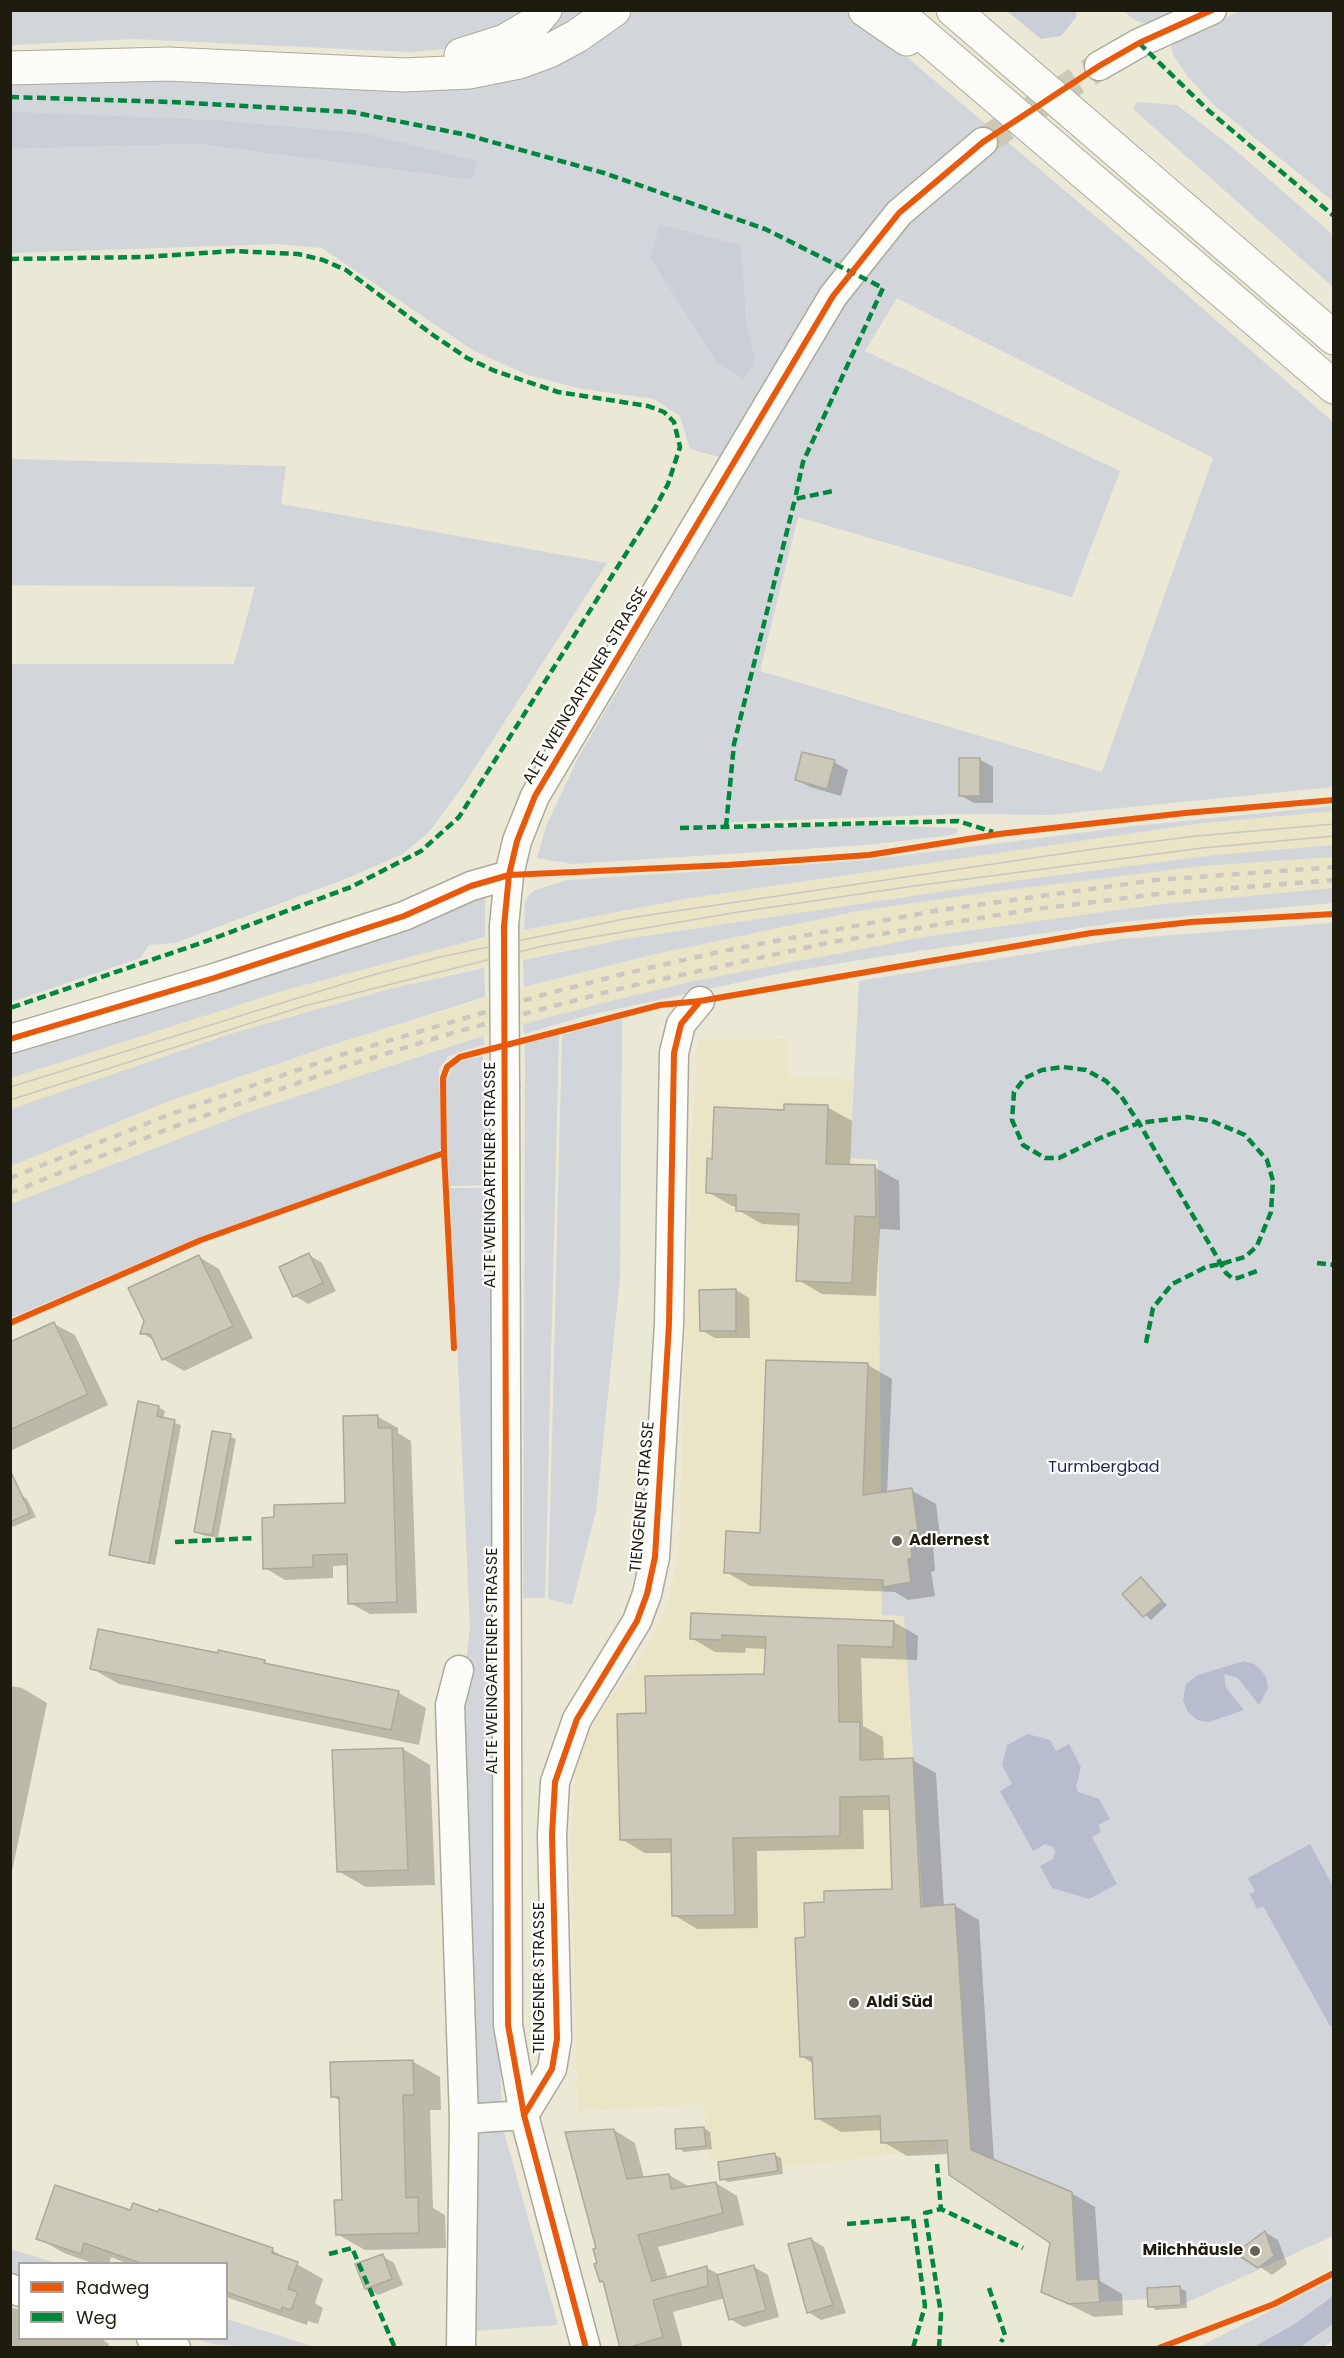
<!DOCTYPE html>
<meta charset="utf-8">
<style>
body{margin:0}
#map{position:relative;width:1344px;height:2358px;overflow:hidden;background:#ebe8d5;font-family:Poppins,sans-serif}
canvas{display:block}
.frame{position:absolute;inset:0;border:12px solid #1e1b0f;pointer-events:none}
.legend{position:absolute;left:18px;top:2262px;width:210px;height:78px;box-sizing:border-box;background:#fff;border:2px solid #a5a49f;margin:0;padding:8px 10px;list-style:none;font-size:18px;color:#1e1b0f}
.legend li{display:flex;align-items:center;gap:12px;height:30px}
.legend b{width:30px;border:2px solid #a5a49f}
</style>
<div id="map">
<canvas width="1344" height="2358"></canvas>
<div class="frame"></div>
<ul class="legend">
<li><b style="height:8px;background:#e8590c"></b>Radweg</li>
<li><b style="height:8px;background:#00873e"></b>Weg</li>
</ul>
</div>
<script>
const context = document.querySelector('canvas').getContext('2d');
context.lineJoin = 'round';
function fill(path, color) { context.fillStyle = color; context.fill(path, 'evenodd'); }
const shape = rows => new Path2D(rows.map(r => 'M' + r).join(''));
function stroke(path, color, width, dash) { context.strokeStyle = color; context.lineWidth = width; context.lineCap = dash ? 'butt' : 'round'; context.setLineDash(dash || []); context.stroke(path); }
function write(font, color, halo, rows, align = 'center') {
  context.font = font + ' Poppins,sans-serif'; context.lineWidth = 4.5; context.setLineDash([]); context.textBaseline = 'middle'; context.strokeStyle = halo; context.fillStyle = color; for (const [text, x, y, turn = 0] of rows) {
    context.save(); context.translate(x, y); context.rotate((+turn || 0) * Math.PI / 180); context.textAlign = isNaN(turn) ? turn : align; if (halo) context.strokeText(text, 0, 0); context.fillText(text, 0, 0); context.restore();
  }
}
const built = shape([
 [1333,811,1333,845,1215,855,1013,881,625,939,469,969,233,1033,11,1109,10,1078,282,991,460,943,690,898,1196,824],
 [1333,857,1333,888,1155,905,930,936,694,981,540,1019,246,1113,11,1204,11,1166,169,1101,338,1043,524,987,656,954,858,911,983,893,1202,866],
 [787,1039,788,1078,853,1079,850,1157,878,1159,882,1615,904,1616,938,2149,778,2168,775,2151,709,2161,704,2104,578,2111,571,1839,576,1770,587,1737,604,1706,638,1662,657,1628,669,1601,679,1549,691,1151,698,1040]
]);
const green = shape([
 [10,11,531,11,455,48,409,52,134,39,11,45],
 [559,11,598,11,564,33,512,46],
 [635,11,848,11,859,17,1140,254,1333,422,1333,787,1050,815,960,814,735,822,722,826,722,829,863,825,957,828,958,831,956,834,944,836,865,845,573,864,537,858,547,824,579,756,763,442,825,328,974,134,723,458,690,449,680,416,654,399,577,388,528,375,474,351,322,248,277,244,11,253,11,149,197,144,471,180,478,161,365,133,218,120,11,113,11,75,375,84,610,28],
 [661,224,741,245,747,327],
 [897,298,1213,458,1102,772,760,671,798,517,1072,597,1120,471,865,351],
 [1124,11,1188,11,1147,25,1133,19],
 [1241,11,1333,11,1333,201,1214,105,1188,77,1174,56,1171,47,1177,38],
 [1137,102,1177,105,1233,148,1333,235,1333,287,1133,109],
 [11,459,286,466,281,504,607,563,463,786,428,833,401,855,350,877,175,943,149,945,140,958,11,1002,11,664,234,664,255,587,11,585],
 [1333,806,1333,811,1196,824,690,898,524,930,525,902,528,896,535,890,568,880,858,861,1134,826],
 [1333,845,1333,857,1202,866,983,893,858,911,656,954,524,987,523,960,625,939,1013,881,1215,855],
 [1333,888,1333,903,1121,922,885,956,786,972,585,1016,524,1034,523,1024,615,1000,694,981,930,936,1155,905],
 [485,894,485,937,282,991,11,1078,10,1044],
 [1333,923,1333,2236,1181,2305,1148,2307,1147,2299,1068,2304,1041,2292,1050,2243,949,2175,947,2140,938,2140,904,1616,882,1615,878,1160,850,1158,859,981,1121,939],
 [484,968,485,997,338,1043,169,1101,11,1166,11,1109,233,1033,394,988],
 [622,1019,620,1278,596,1511,572,1605,548,1599,562,1035],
 [559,1034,545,1598,523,1598,525,1042],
 [483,1036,485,1044,448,1056,439,1069,441,1148,437,1154,199,1237,11,1318,11,1204,246,1113],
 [483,1056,485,1099,492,1107,493,1185,449,1186,446,1079,457,1062],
 [450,1188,493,1188,501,2107,474,2109,460,1709,470,1628],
 [471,2125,502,2125,558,2325,476,2331],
 [10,2249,56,2263,20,2264,19,2278,11,2275],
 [1333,2279,1333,2296,1293,2325,1253,2347,1197,2348],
 [227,2319,315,2347,248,2347,213,2344,196,2339,226,2338],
 [1333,2324,1333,2340,1324,2347,1301,2348]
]);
const forest = shape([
 [1007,11,1075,11,1077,16,1061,36,1041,39],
 [11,112,218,120,365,133,478,161,472,180,197,144,11,149],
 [660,224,741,245,747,327,755,359,744,379,718,363,650,258]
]);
const water = shape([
 [1244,1661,1254,1664,1262,1671,1267,1680,1268,1688,1259,1705,1238,1678,1224,1674,1226,1688,1244,1710,1209,1722,1197,1720,1188,1712,1183,1700,1186,1684,1198,1675],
 [1028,1734,1050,1740,1056,1751,1069,1744,1081,1767,1076,1787,1078,1792,1099,1799,1110,1819,1098,1825,1101,1832,1092,1837,1117,1884,1089,1899,1052,1888,1040,1866,1053,1859,1055,1851,1053,1847,1045,1844,1033,1851,1000,1791,1012,1784,1002,1765,1007,1745],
 [1310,1844,1333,1886,1334,2024,1330,2026,1263,1906,1257,1909,1250,1894,1255,1891,1248,1878],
 [1333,2296,1333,2324,1301,2347,1253,2347,1293,2325]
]);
const shadow = shape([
 [979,759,993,767,993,803,974,803,960,795],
 [834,762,848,770,841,796,810,787,797,780],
 [827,1107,852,1121,850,1166,874,1167,899,1181,900,1230,880,1229,876,1296,822,1294,798,1280,800,1226,762,1224,738,1210,738,1207,732,1206,708,1192,713,1160,786,1111],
 [309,1255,322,1263,336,1291,308,1304,295,1296],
 [199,1257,219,1269,253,1338,184,1371,163,1359,155,1341,142,1333],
 [736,1290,749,1298,750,1338,715,1338,701,1330],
 [54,1324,75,1335,108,1405,10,1451,10,1344],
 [868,1365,892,1379,887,1493,911,1490,936,1504,941,1543,933,1545,935,1571,931,1572,935,1596,908,1600,895,1592,750,1586,726,1572,762,1534],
 [158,1407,165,1411,163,1419,181,1425,155,1565,111,1555],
 [378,1417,398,1428,398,1433,411,1441,417,1613,370,1614,350,1603,349,1565,333,1566,333,1578,285,1580,265,1568,347,1505],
 [230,1436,236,1439,218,1538,202,1535,195,1531],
 [21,1495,27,1499,36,1517,10,1528,10,1500],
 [1141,1579,1167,1605,1151,1620,1125,1594],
 [692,1615,894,1622,918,1636,917,1660,861,1658,863,1726,883,1737,884,1760,912,1760,936,1773,944,1907,955,1906,979,1920,994,2161,1071,2193,1095,2207,1100,2281,1122,2294,1123,2315,1094,2317,1042,2291,1052,2242,949,2154,907,2156,883,2142,882,2130,841,2132,817,2118,814,2064,801,2056,807,1939,826,1903,894,1890,891,1810,863,1810,864,1849,757,1851,758,1928,697,1929,674,1915,672,1853,645,1853,621,1839,648,1715,766,1675,767,1649,746,1648,745,1653,715,1652,691,1638],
 [99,1630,264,1661,273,1667,399,1693,426,1708,419,1745,119,1684,91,1668],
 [10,1686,22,1688,47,1703,10,1881],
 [403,1749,430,1765,435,1885,366,1887,338,1871],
 [412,2061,440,2077,441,2110,430,2110,433,2208,445,2215,446,2248,365,2250,337,2234,343,2201,340,2101,332,2096],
 [704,2128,710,2132,712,2149,684,2152,678,2148],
 [614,2130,635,2143,644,2178,669,2175,690,2187,716,2183,737,2196,744,2225,658,2247,668,2278,707,2268,720,2275,754,2267,768,2275,779,2317,744,2327,730,2319,725,2298,673,2312,683,2348,622,2348,605,2283,601,2281,598,2249],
 [775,2155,781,2158,783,2174,728,2182,722,2179],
 [131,2211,159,2214,272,2250,323,2279,315,2303,323,2308,318,2324,308,2321,307,2325,226,2297,226,2264,129,2264,111,2257,109,2264,95,2264,64,2253,38,2238],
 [1265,2232,1278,2240,1287,2264,1272,2275,1259,2266],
 [811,2239,824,2247,846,2313,821,2320,808,2312],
 [382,2256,394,2263,403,2285,378,2295,366,2288],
 [1180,2288,1186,2291,1187,2308,1156,2310,1150,2306],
 [10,2307,20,2310,20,2338,100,2338,109,2344,108,2348,10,2348]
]);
const building = shape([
 [802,752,835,760,827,789,795,780,802,752],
 [959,758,980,758,980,796,959,796,959,758],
 [784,1104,828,1105,826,1164,875,1165,876,1217,855,1216,852,1283,796,1281,799,1214,736,1211,736,1195,706,1193,707,1158,712,1159,714,1107,784,1110,784,1104],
 [309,1253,323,1283,293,1297,279,1267,309,1253],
 [199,1255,233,1326,162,1360,150,1334,140,1334,144,1321,128,1288,199,1255],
 [736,1289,736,1331,700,1331,699,1290,736,1289],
 [54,1322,88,1394,10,1430,10,1342,54,1322],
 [766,1360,868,1363,863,1495,912,1488,918,1530,910,1531,912,1558,908,1559,911,1582,883,1587,883,1580,724,1573,726,1531,760,1533,766,1360],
 [138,1401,159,1406,157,1416,175,1420,149,1563,109,1555,138,1401],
 [378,1415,378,1428,392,1428,397,1602,348,1604,347,1554,313,1555,313,1567,263,1569,262,1518,274,1517,274,1505,345,1503,343,1416,378,1415],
 [212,1431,231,1434,212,1535,194,1532,212,1431],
 [10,1470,30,1513,10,1522,10,1470],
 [1141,1577,1162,1601,1143,1617,1122,1594,1141,1577],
 [691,1613,894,1621,893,1647,838,1645,839,1722,860,1722,860,1760,913,1758,921,1907,955,1904,971,2150,1072,2192,1077,2280,1098,2279,1100,2302,1069,2304,1041,2292,1050,2243,949,2175,947,2140,881,2143,880,2116,815,2119,812,2057,800,2057,795,1938,805,1937,804,1903,824,1902,824,1891,892,1889,889,1796,840,1797,840,1836,733,1838,735,1915,672,1916,671,1839,620,1840,617,1714,646,1713,645,1676,764,1674,766,1637,722,1635,722,1640,690,1639,691,1613],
 [98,1629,218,1653,218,1650,265,1660,264,1663,399,1691,391,1730,90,1669,98,1629],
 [403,1748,408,1870,337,1872,332,1750,403,1748],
 [413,2060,414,2095,403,2095,406,2198,418,2197,419,2233,336,2235,334,2200,342,2200,339,2097,331,2097,330,2062,413,2060],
 [704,2127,706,2146,676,2149,675,2129,704,2127],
 [614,2129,627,2179,669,2174,671,2189,716,2182,723,2213,638,2235,652,2281,707,2266,708,2286,653,2300,663,2337,627,2348,620,2348,603,2281,600,2282,594,2264,597,2263,593,2249,596,2248,565,2132,614,2129],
 [775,2153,778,2171,720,2180,718,2162,775,2153],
 [55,2185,130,2210,133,2203,158,2212,159,2209,273,2248,272,2253,298,2262,288,2289,298,2292,291,2310,282,2307,281,2311,226,2292,226,2264,143,2264,84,2243,81,2254,36,2239,55,2185],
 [1265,2231,1274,2256,1258,2268,1235,2253,1265,2231],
 [811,2238,833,2305,807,2313,788,2244,811,2238],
 [383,2254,392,2279,365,2289,355,2264,383,2254],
 [754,2265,766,2310,729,2320,717,2275,754,2265],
 [1180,2286,1181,2305,1148,2307,1147,2288,1180,2286]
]);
const minorTunnel = shape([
 [983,142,1099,66]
]);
const minor = shape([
 [1099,66,1139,43,1212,10],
 [504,926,509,875,517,841,535,796,833,296,899,213,983,142],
 [10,1039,214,978,404,916,471,886,509,875],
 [505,1087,508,2025,524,2115,586,2348],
 [459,1670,450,1705,464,2119,461,2347],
 [524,2115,552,2069,557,2039,552,1835,555,1782,577,1719,637,1621,647,1594,655,1557,669,1324,674,1053,681,1024,700,1001],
 [464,2119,524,2115],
 [10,2288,20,2292],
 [151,2338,176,2348]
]);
const highway = shape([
 [865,10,907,39],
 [894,10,1334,387],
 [953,10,1334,338],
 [461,55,505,41,532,25,545,10],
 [10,68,168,64,404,75,469,72,519,62,549,51,577,36,614,10]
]);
const tram = shape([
 [10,1087,369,976,440,957,629,918,1094,849,1196,836,1334,824],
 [10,1100,304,1006,547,945,732,913,907,887,1202,848,1334,836]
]);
const rail = shape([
 [10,1178,168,1115,341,1055,539,996,623,974,723,951,934,911,1156,880,1334,867],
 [10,1193,173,1127,346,1066,459,1031,626,987,832,942,1029,910,1158,894,1334,880]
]);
const minorBridge = shape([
 [504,926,505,1087]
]);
const quiet = shape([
 [1139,43,1209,111,1334,216],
 [10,97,171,102,352,112,467,135,604,173,765,229,883,288,803,462,795,499],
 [10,259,145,257,233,251,298,254,323,260,346,270,433,335,467,358,495,371,558,392,648,406,664,412,674,422,680,447,668,484,655,508,459,817,421,851,351,887,204,942,10,1008],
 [726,827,734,744,795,499,833,491],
 [680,828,958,821,993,832],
 [1317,1263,1334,1265],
 [1146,1343,1153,1308,1172,1284,1206,1267,1221,1264,1245,1257,1257,1246,1271,1212,1273,1181,1267,1160,1245,1135,1212,1121,1187,1117,1139,1123,1100,1138,1059,1158,1045,1158,1023,1145,1012,1120,1014,1092,1025,1078,1042,1070,1063,1067,1086,1070,1106,1081,1121,1096,1139,1123,1221,1264,1226,1273,1232,1278,1238,1278,1257,1271],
 [175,1542,254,1538],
 [937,2164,941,2209,1023,2248],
 [847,2224,913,2218,925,2306,913,2348],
 [329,2254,352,2248,395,2348],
 [989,2288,1005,2335,1001,2342],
 [939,2348,941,2314,925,2213,941,2209]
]);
const cycleway = shape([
 [10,1039,214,978,404,916,471,886,509,875,728,865,869,855,999,834,1185,813,1334,800],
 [10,1323,201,1240,444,1153],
 [454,1348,444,1153,443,1078,447,1067,460,1057,660,1005,700,1001,1091,933,1191,922,1334,914],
 [524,2115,552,2069,557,2039,552,1835,555,1782,577,1719,637,1621,647,1594,655,1557,669,1324,674,1053,681,1024,700,1001],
 [586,2348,524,2115,508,2025,504,926,509,875,517,841,535,796,833,296,899,213,983,142,1099,66,1139,43,1212,10],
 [1159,2348,1274,2304,1334,2273]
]);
const markers = [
 [897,1541,6,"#666354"],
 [854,2003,6,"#666354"],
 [1255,2251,6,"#666354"]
];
const streetNames = [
 ["ALTE WEINGARTENER STRASSE",586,686,-59],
 ["ALTE WEINGARTENER STRASSE",491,1175,-90],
 ["TIENGENER STRASSE",643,1497,-85],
 ["ALTE WEINGARTENER STRASSE",493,1661,-90],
 ["TIENGENER STRASSE",540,1978,-90]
];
const parkNames = [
 ["Turmbergbad",1104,1468]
];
const poiNames = [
 ["Adlernest",909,1541],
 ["Aldi Süd",866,2003],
 ["Milchhäusle",1243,2251,"right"]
];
fill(built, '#eae5c6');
fill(green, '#d2d5da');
fill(forest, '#c9ced7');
fill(water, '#b7bdcf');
fill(shadow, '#0003');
fill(building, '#ccc9bb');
stroke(building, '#acaa9b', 1.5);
stroke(minorTunnel, '#ccc9b7', 28, [28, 14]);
stroke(minor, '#acaa9b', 31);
stroke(highway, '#acaa9b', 35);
stroke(minor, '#fcfcf9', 28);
stroke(highway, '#fcfcf9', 33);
stroke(tram, '#c9c8c2', 1.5);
stroke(rail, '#c9c8c2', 4.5, [8, 8]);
stroke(minorBridge, '#acaa9b', 31, []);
stroke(minorBridge, '#fcfcf9', 28);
stroke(quiet, '#00873e', 4.5, [9, 4.5]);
stroke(cycleway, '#e8590c', 6);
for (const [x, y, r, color] of markers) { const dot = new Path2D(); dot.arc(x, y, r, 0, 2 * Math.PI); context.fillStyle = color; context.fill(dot); stroke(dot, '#fff', 2); }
write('16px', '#1e1b0f', '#fff', streetNames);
write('16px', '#1e2752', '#fff', parkNames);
write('bold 16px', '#1e1b0f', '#fff', poiNames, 'left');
</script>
